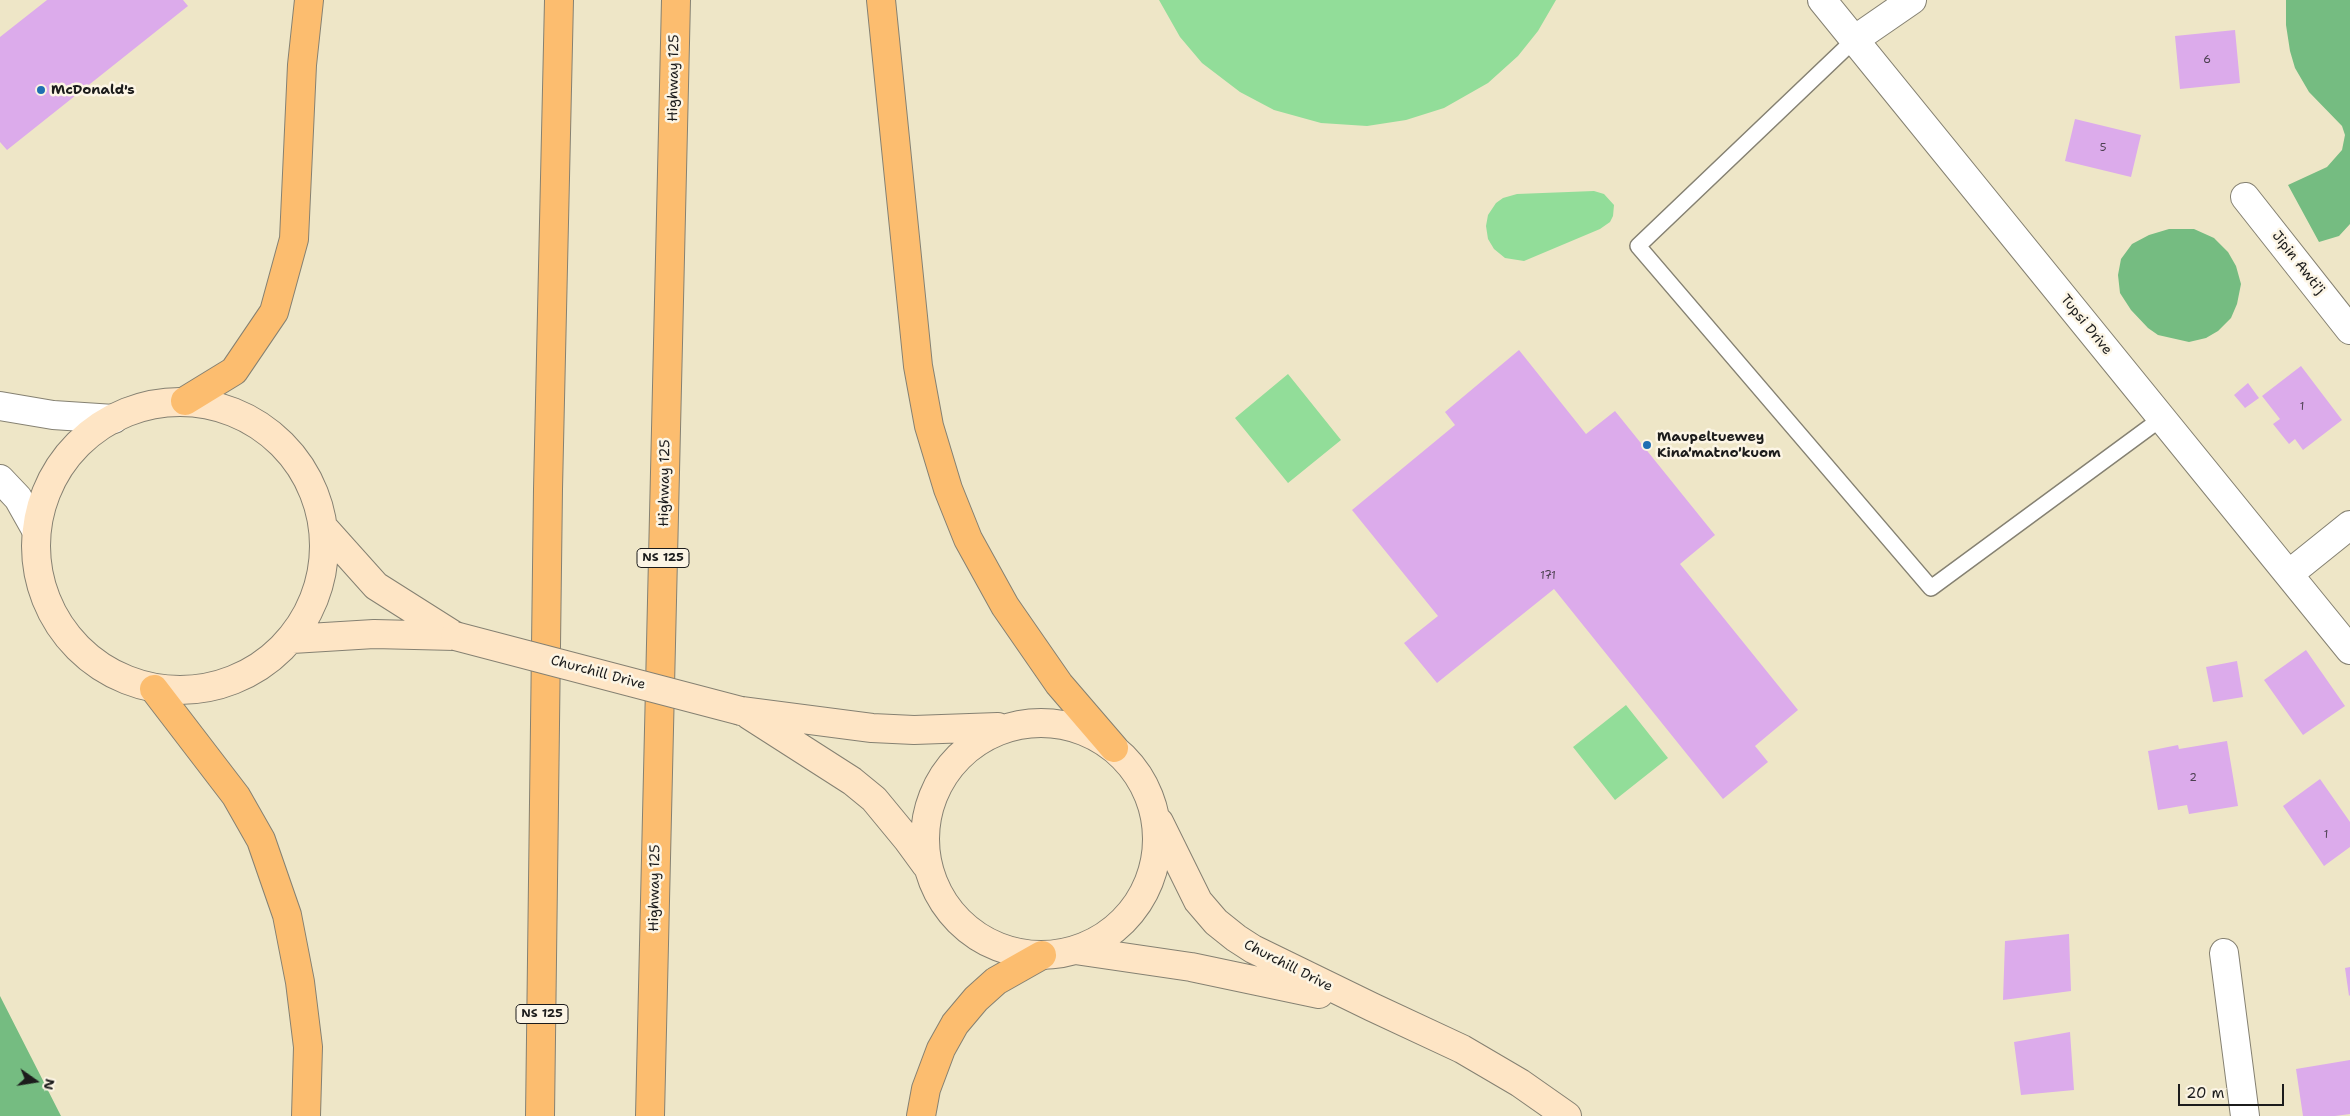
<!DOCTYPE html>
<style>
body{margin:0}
#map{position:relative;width:2350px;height:1116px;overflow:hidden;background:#eee6c7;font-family:"Shantell Sans",sans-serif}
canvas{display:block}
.north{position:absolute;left:10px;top:1056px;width:50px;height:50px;-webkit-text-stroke:4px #fcf5e5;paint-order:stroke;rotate:103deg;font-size:14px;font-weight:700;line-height:20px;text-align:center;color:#1c1c1c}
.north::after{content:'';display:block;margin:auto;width:18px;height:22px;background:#1c1c1c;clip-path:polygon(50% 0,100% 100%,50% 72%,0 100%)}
.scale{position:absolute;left:2178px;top:1084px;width:106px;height:22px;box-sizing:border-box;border:2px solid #1c1c1c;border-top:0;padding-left:6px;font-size:15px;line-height:18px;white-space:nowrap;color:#1c1c1c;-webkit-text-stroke:4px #fcf5e5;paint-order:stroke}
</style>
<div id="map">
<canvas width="2350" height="1116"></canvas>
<div class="north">N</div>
<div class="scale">20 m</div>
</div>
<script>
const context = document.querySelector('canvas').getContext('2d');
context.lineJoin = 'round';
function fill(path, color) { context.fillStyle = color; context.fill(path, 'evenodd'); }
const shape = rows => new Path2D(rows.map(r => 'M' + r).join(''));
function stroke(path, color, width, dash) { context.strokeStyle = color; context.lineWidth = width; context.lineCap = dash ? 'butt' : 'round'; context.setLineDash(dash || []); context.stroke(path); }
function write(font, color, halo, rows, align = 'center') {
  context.font = font + ' "Shantell Sans",sans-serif'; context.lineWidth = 5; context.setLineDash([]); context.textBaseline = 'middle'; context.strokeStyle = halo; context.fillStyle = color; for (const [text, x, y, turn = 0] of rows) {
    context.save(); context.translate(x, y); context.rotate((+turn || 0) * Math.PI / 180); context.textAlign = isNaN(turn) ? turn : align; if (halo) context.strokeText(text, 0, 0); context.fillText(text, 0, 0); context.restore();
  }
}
const green = shape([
 [1159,0,1556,0,1538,31,1518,56,1488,83,1444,108,1406,120,1367,126,1321,123,1274,110,1240,92,1202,63,1180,37],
 [1594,191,1604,194,1614,205,1613,216,1610,222,1600,229,1524,261,1505,258,1494,249,1488,239,1486,226,1488,215,1496,203,1503,198,1517,194],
 [1288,374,1341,440,1288,483,1235,418],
 [1626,705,1668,758,1615,800,1573,747]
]);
const forest = shape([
 [2286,0,2350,0,2350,224,2339,236,2319,242,2288,185,2327,167,2342,150,2345,135,2342,126,2309,92,2295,68,2290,51,2286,25],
 [2169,229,2194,229,2214,238,2228,252,2236,266,2241,284,2237,304,2231,318,2218,331,2206,338,2189,342,2158,335,2148,328,2131,310,2120,293,2118,275,2121,259,2132,244,2149,235],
 [0,996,61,1116,0,1116]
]);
const building = shape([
 [47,0,183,0,188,6,7,150,0,142,0,37],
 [2235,30,2240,83,2180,89,2175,36],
 [2075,119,2141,135,2131,177,2065,161],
 [1519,350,1586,434,1615,411,1715,535,1680,564,1798,710,1755,746,1768,762,1723,799,1554,589,1437,683,1404,643,1438,616,1352,510,1455,425,1445,412],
 [2301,366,2342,420,2303,450,2295,439,2289,444,2273,424,2280,419,2262,396],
 [2248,383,2259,398,2245,408,2234,395],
 [2306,650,2345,706,2303,735,2264,680],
 [2237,661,2243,697,2213,702,2206,667],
 [2227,741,2238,806,2189,814,2187,805,2158,810,2148,751,2178,745,2179,749],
 [2320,779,2350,822,2350,847,2324,866,2283,806],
 [2069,934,2071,991,2003,1000,2005,941],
 [2350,967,2350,995,2349,996,2345,968],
 [2070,1032,2074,1090,2021,1095,2014,1042],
 [2350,1060,2350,1114,2335,1116,2303,1116,2296,1069]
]);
const service = shape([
 [1854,40,1638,246,1931,588,2162,418]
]);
const minor = shape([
 [1822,0,2350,650],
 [1854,40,1912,0],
 [2245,197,2350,330],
 [2289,574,2350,525],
 [2224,953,2245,1116]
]);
const tertiary = shape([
 [0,406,53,415,114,419],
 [0,479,18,498,36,530]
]);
const secondary = shape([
 '36 546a144 144 0 1 1 288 0a144 144 0 1 1-288 0Z',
 [324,528,376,586,455,636],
 [292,639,374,634,455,636],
 [741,711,872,728,914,730,998,727],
 [749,715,852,781,874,799,907,839,926,865],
 '925 839a116 116 0 1 1 232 0a116 116 0 1 1-232 0Z',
 [1159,822,1198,901,1216,922,1236,938,1253,949,1372,1007,1462,1049,1520,1083,1567,1116],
 [1075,950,1191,967,1319,994]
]);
const motorway = shape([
 [881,0,918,366,929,426,948,489,968,539,1005,606,1059,684,1114,748],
 [185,401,234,371,274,312,294,239,302,65,309,0],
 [154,689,236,796,261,840,287,915,300,982,308,1047,306,1116],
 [540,1116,548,489,559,0],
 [650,1116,676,0],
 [921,1116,926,1089,941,1049,955,1024,976,999,996,981,1042,955]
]);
const secondaryBridge = shape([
 [455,636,741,711]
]);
const markers = [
 [41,90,5,"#1f6fb2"],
 [1647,445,5,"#1f6fb2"]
];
const numberNames = [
 ["6",2207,60],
 ["5",2103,148],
 ["1",2302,407],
 ["171",1548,576],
 ["2",2193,778],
 ["1",2326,835]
];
const shields = [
 [663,558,52],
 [542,1014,52]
];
const shieldNames = [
 ["NS 125",663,558],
 ["NS 125",542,1014]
];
const streetNames = [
 ["Highway 125",674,78,-89],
 ["Jipin Awti'j",2298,263,52],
 ["Tupsi Drive",2086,325,51],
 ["Highway 125",665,483,-89],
 ["Churchill Drive",598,673,15],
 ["Highway 125",655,888,-89],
 ["Churchill Drive",1288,966,27]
];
const poiNames = [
 ["McDonald's",51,90],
 ["Maupeltuewey",1657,437],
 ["Kina'matno'kuom",1657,453]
];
fill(green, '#92dd99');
fill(forest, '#75bc81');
fill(building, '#dcabeb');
stroke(service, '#858172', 18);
stroke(minor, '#858172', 30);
stroke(tertiary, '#858172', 30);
stroke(secondary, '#858172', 30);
stroke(motorway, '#858172', 30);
stroke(service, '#fff', 15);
stroke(minor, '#fff', 28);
stroke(tertiary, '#fff', 28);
stroke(secondary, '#fee5c5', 28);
stroke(motorway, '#fcbd6f', 28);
stroke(secondaryBridge, '#858172', 30, []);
stroke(secondaryBridge, '#fee5c5', 28);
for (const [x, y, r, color] of markers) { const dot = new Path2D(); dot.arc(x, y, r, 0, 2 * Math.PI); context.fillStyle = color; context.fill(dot); stroke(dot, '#fcf5e5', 2); }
write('11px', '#4c4050', null, numberNames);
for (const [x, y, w] of shields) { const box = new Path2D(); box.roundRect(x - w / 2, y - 9.5, w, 19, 4); context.fillStyle = '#fcf5e5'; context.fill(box); stroke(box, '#1c1c1c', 1); }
write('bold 12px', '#1c1c1c', null, shieldNames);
write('14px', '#1c1c1c', '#fcf5e5', streetNames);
write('bold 14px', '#1c1c1c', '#fcf5e5', poiNames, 'left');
</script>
